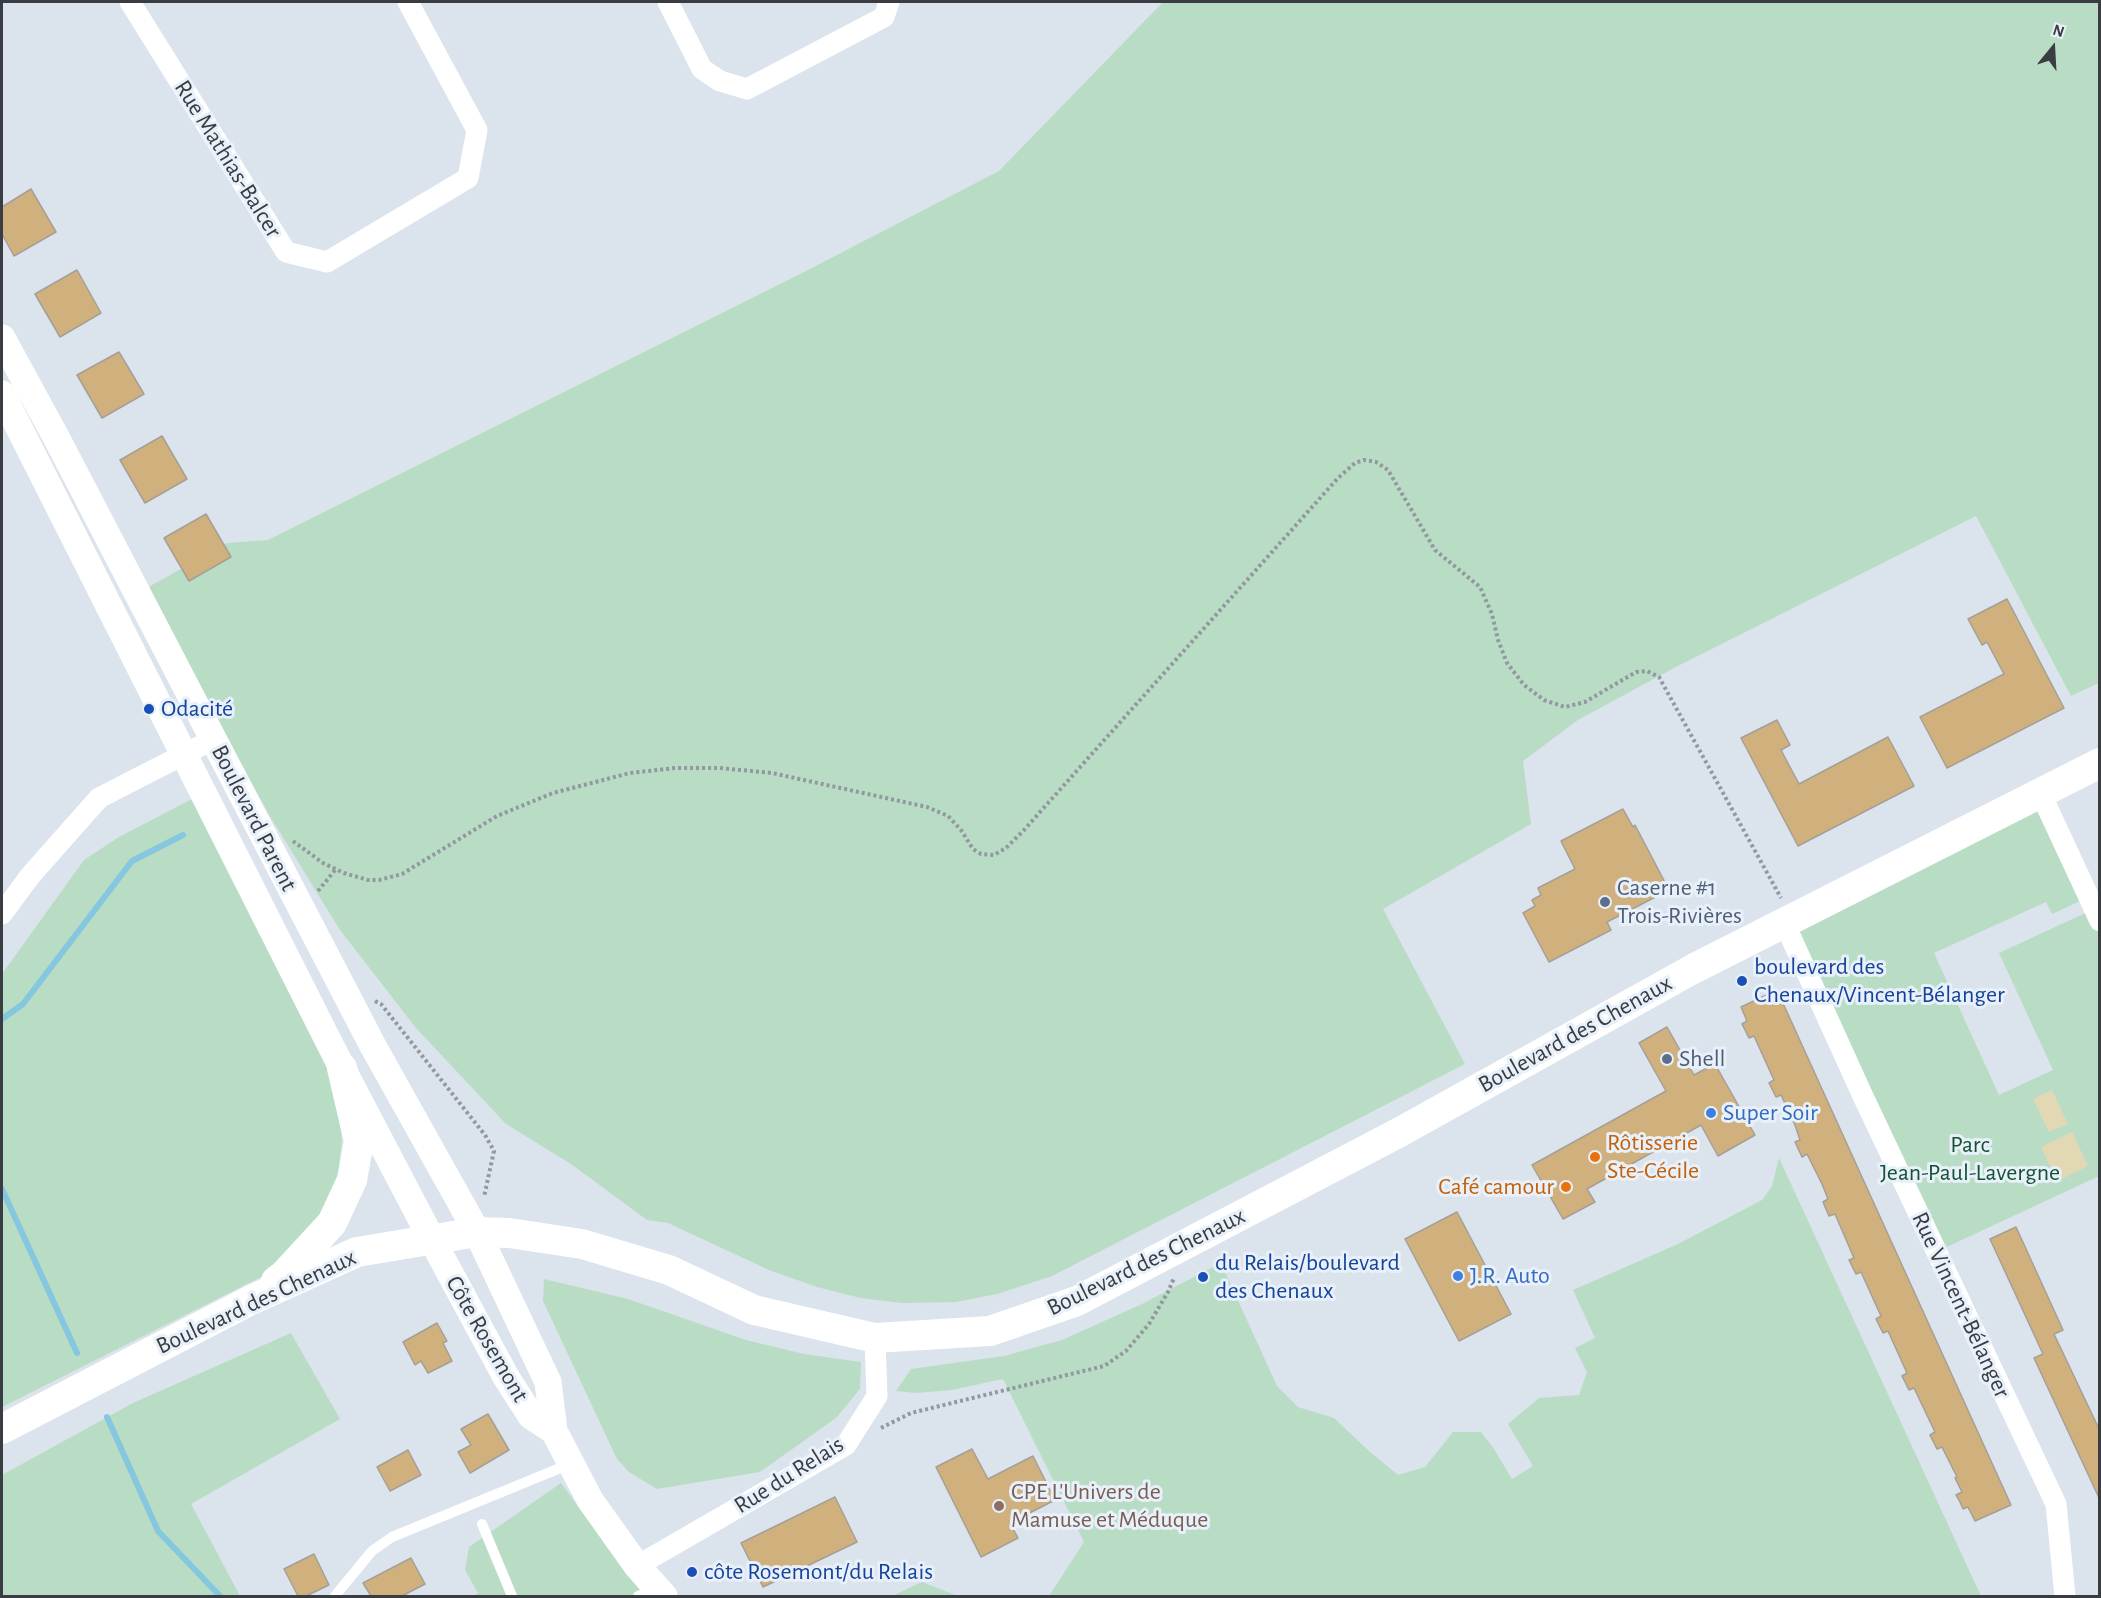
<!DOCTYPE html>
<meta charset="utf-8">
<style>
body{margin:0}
#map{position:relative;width:2101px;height:1598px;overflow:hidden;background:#dbe3ed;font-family:"Alegreya Sans",sans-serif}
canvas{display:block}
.frame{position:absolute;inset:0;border:3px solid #393c40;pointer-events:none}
.north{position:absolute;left:2023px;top:18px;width:60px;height:60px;-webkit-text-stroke:4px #e8f0fa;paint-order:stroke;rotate:18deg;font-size:16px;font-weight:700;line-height:24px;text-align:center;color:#393c40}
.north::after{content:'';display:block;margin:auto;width:21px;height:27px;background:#393c40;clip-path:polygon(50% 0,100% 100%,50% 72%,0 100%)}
</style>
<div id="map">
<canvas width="2101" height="1598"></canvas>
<div class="frame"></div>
<div class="north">N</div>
</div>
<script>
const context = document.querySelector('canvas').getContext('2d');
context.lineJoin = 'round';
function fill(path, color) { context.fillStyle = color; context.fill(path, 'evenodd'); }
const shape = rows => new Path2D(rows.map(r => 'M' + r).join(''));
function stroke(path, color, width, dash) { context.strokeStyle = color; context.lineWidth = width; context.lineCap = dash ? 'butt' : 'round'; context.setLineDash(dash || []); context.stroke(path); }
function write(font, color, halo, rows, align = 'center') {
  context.font = font + ' "Alegreya Sans",sans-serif'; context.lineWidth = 6; context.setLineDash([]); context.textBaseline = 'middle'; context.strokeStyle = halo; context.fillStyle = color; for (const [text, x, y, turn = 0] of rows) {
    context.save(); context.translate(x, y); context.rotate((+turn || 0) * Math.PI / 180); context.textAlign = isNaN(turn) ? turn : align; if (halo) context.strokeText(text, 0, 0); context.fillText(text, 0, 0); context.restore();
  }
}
const green = shape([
 [1163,2,2099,2,2099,683,2071,696,1976,516,1674,668,1578,720,1523,761,1531,824,1383,909,1465,1064,1052,1276,997,1294,956,1302,902,1303,861,1298,817,1287,769,1270,668,1223,647,1220,571,1164,506,1124,416,1028,340,930,271,818,145,589,227,543,268,540,806,271,999,171],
 [2040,792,2089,897,2052,914,2046,902,1934,953,1999,1095,2053,1070,1999,953,2094,909,2100,921,2099,1176,1936,1252,1784,922],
 [194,798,332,1065,342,1140,338,1174,318,1223,273,1271,2,1407,2,974,84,860,119,837],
 [1779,1158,1981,1596,1049,1596,1084,1542,1003,1379,952,1390,916,1393,896,1391,911,1369,1004,1356,1062,1340,1142,1304,1221,1263,1277,1386,1298,1407,1334,1418,1370,1452,1398,1475,1425,1467,1453,1432,1481,1432,1494,1449,1512,1479,1533,1466,1508,1424,1539,1398,1579,1395,1587,1372,1575,1348,1595,1338,1573,1290,1678,1244,1762,1200,1772,1186],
 [544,1279,628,1299,746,1340,804,1354,861,1362,860,1389,836,1418,760,1472,657,1489,629,1472,617,1459,543,1301],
 [291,1333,340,1419,191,1504,240,1596,2,1596,2,1475,133,1403],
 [561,1483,644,1596,473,1596,478,1593,465,1570,469,1547],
 [922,1582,958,1596,892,1596]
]);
const sand = shape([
 [2052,1090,2068,1124,2049,1132,2033,1099],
 [2072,1132,2088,1166,2057,1181,2041,1147]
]);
const stream = shape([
 [2,1019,23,1004,132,861,183,835],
 [2,1189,77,1353],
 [107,1417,158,1531,220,1596]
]);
const building = shape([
 [31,189,56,232,14,256,2,234,2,207,31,189],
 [77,270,101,313,60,337,35,294,77,270],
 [119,352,144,394,102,418,77,375,119,352],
 [162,436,187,479,145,503,120,460,162,436],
 [206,514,231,557,189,581,164,538,206,514],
 [2007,599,2064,708,1947,768,1920,717,2004,674,1987,642,1982,645,1968,619,2007,599],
 [1777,720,1790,745,1781,750,1799,784,1888,737,1914,786,1798,846,1741,738,1777,720],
 [1623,809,1633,827,1635,825,1669,890,1607,922,1611,930,1549,962,1523,913,1535,906,1532,900,1541,895,1538,888,1575,869,1561,841,1623,809],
 [1777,990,2011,1505,1975,1521,1968,1507,1963,1509,1960,1502,1956,1495,1962,1492,1955,1478,1957,1477,1942,1447,1937,1449,1930,1435,1935,1432,1914,1388,1909,1390,1902,1376,1907,1373,1888,1331,1883,1333,1876,1319,1881,1316,1861,1272,1856,1274,1849,1260,1854,1258,1835,1214,1829,1216,1823,1202,1828,1199,1822,1184,1807,1154,1802,1157,1795,1142,1800,1140,1795,1125,1781,1095,1776,1097,1769,1083,1774,1080,1754,1036,1749,1038,1742,1024,1747,1021,1741,1007,1777,990],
 [1667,1027,1694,1075,1715,1064,1755,1135,1718,1156,1701,1125,1587,1189,1595,1202,1563,1219,1532,1165,1666,1091,1639,1043,1667,1027],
 [1457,1212,1511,1314,1459,1341,1405,1239,1457,1212],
 [2016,1227,2063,1330,2054,1334,2100,1431,2100,1500,2034,1358,2043,1354,1990,1239,2016,1227],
 [437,1323,447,1341,443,1343,452,1361,428,1373,421,1361,415,1365,403,1342,437,1323],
 [488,1414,509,1450,470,1473,458,1452,471,1445,461,1429,488,1414],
 [972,1449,988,1479,1033,1456,1055,1500,1010,1523,1018,1538,981,1557,936,1467,972,1449],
 [408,1450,421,1475,390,1491,377,1467,408,1450],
 [835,1497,857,1542,763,1587,741,1543,835,1497],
 [314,1554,329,1585,306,1596,298,1596,284,1569,314,1554],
 [411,1558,425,1584,402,1596,371,1596,363,1583,411,1558]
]);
const path = shape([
 [293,841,323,863,344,873,368,880,379,880,402,874,497,816,553,793,630,773,675,768,720,768,772,773,927,807,948,816,961,830,973,849,981,854,994,855,1006,848,1024,830,1338,478,1355,463,1364,460,1376,462,1388,470,1435,550,1480,587,1492,614,1498,640,1507,663,1524,685,1544,700,1565,707,1585,702,1636,672,1647,671,1659,677,1781,898],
 [318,891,336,869],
 [375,1001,381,1004,485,1135,494,1151,484,1197],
 [881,1428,911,1413,1104,1366,1126,1351,1149,1324,1168,1292,1174,1278]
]);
const service = shape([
 [482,1524,512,1596],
 [335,1596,372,1551,392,1537,570,1464],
 [638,1596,657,1589]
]);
const minor = shape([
 [130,2,286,252,327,262,468,178,477,130,408,2],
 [668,2,702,69,720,81,747,89,884,17,889,2],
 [2040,792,2100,921],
 [2,914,30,876,99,798,214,739],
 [1784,922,1861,1092,2056,1504,2065,1596],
 [637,1566,846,1445,877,1396,875,1338]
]);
const tertiary = shape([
 [2,338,56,437,373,1046,477,1232,548,1382,554,1431,590,1500,637,1566,664,1596],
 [2,394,342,1068,431,1238,506,1377,531,1416,554,1431]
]);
const secondary = shape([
 [276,1281,284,1275,332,1223,352,1180,359,1141,342,1068],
 [2,1429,251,1300,357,1252,477,1232,509,1233,582,1244,669,1270,754,1310,875,1338,990,1331,1077,1301,1400,1132,1693,969,2100,763]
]);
const markers = [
 [149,709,6,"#1a4fb4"],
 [1605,902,6,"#5c6f8a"],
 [1742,981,6,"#1a4fb4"],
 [1667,1059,6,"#5c6f8a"],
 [1711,1113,6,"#3f7fe0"],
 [1595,1157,6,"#e8710a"],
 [1566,1187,6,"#e8710a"],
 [1458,1276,6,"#3f7fe0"],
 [1203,1277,6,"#1a4fb4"],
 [999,1506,6,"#8d6e63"],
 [692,1572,6,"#1a4fb4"]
];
const streetNames = [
 ["Rue Mathias-Balcer",228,159,58],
 ["Boulevard Parent",254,818,63],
 ["Boulevard des Chenaux",1575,1034,-29],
 ["Boulevard des Chenaux",1146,1262,-26],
 ["Boulevard des Chenaux",256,1302,-25],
 ["Rue Vincent-Bélanger",1961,1305,65],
 ["Côte Rosemont",487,1339,60],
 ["Rue du Relais",789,1475,-32]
];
const transitNames = [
 ["Odacité",161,709],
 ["boulevard des",1754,967],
 ["Chenaux/Vincent-Bélanger",1754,995],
 ["du Relais/boulevard",1215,1263],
 ["des Chenaux",1215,1291],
 ["côte Rosemont/du Relais",704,1572]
];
const serviceNames = [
 ["Caserne #1",1617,888],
 ["Trois-Rivières",1617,916],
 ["Shell",1679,1059]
];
const shopNames = [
 ["Super Soir",1723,1113],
 ["J.R. Auto",1470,1276]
];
const foodNames = [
 ["Rôtisserie",1607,1143],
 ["Ste-Cécile",1607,1171],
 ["Café camour",1554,1187,"right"]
];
const parkNames = [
 ["Parc",1970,1145],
 ["Jean-Paul-Lavergne",1970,1173]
];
const educationNames = [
 ["CPE L'Univers de",1011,1492],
 ["Mamuse et Méduque",1011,1520]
];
fill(green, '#b8ddc4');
fill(sand, '#e2d9b4');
stroke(stream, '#84c7df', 6);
fill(building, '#d0b17e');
stroke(building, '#a59f95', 1.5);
stroke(path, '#92989f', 4, [3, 3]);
stroke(service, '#fff', 10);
stroke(minor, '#fff', 21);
stroke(tertiary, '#fff', 27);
stroke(secondary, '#fff', 30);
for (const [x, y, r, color] of markers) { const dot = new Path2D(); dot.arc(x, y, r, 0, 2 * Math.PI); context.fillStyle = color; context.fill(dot); stroke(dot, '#e8f0fa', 2); }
write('24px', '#393c40', '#e8f0fa', streetNames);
write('24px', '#164399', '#e8f0fa', transitNames, 'left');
write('24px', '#4e5e75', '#e8f0fa', serviceNames, 'left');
write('24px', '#366cbe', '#e8f0fa', shopNames, 'left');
write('24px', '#c56008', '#e8f0fa', foodNames, 'left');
write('24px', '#145231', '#e8f0fa', parkNames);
write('24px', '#785e54', '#e8f0fa', educationNames, 'left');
</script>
